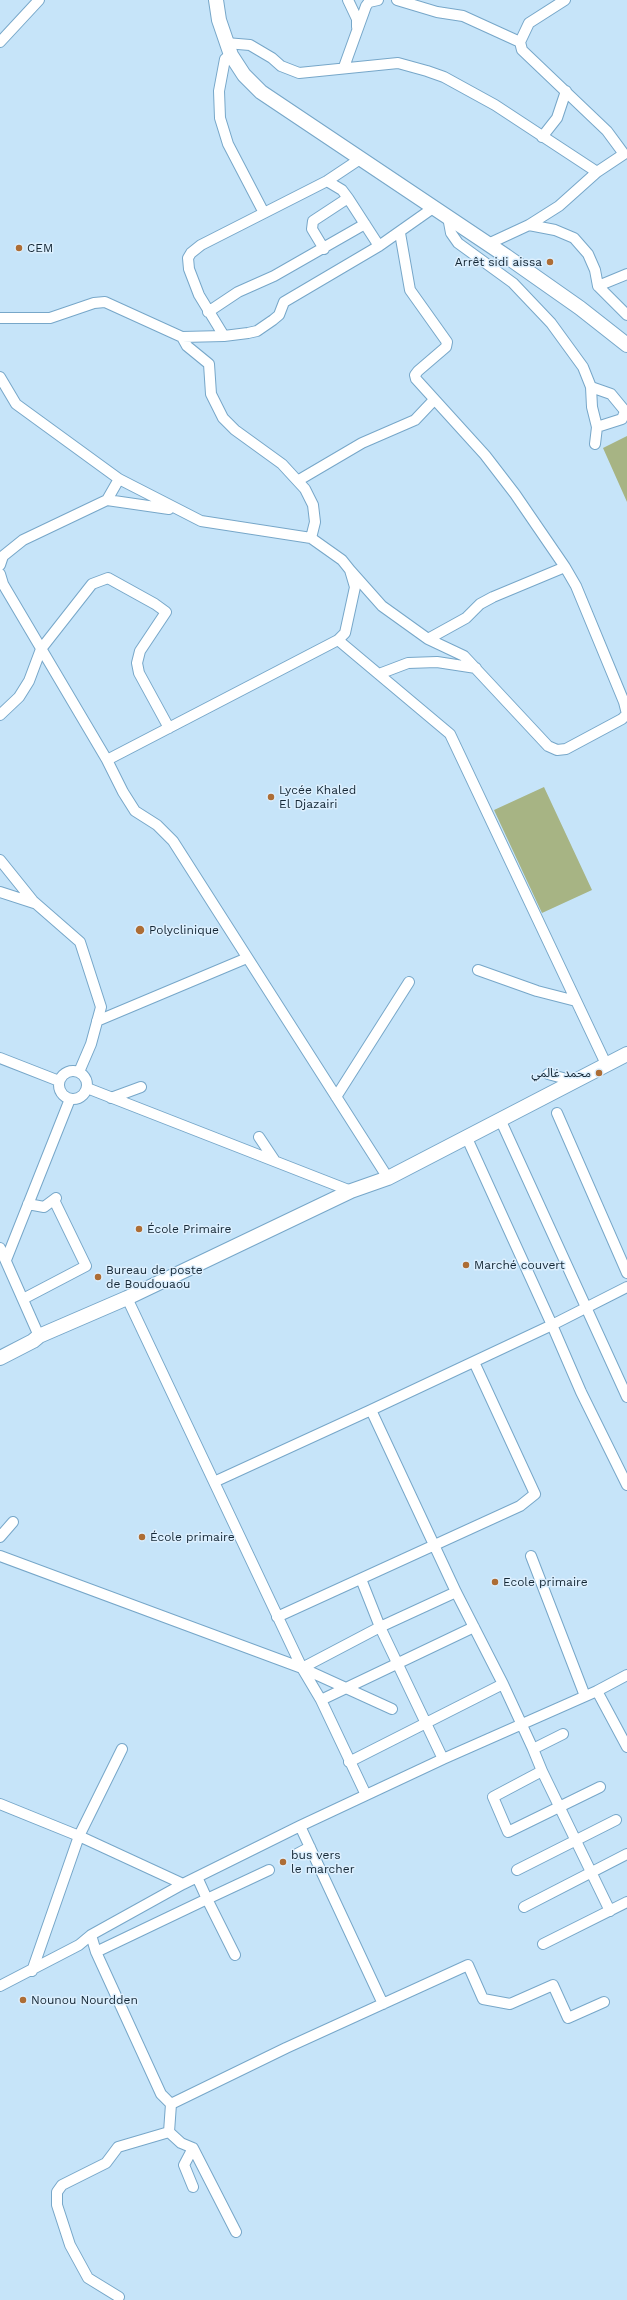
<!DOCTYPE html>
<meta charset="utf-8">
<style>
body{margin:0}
canvas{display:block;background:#c6e4f9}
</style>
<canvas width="627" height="2300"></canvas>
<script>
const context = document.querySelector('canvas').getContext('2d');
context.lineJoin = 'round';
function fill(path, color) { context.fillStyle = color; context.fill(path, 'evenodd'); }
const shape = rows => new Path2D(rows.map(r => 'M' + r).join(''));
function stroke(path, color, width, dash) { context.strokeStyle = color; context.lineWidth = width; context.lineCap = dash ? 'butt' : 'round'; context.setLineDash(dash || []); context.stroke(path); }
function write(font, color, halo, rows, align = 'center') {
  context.font = font + ' "Work Sans","Noto Sans Arabic",sans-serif'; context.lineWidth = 3; context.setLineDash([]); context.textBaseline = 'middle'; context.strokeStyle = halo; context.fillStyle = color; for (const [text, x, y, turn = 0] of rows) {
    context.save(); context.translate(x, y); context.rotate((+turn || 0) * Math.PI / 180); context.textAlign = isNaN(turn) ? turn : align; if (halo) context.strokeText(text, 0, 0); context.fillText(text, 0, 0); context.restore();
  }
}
const green = shape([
 [627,436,627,502,603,448],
 [544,787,592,890,542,913,494,810]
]);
const minor = shape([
 [348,0,357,19,357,27],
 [397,0,437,12,463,16,520,42],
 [0,42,39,0],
 [226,43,250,45,272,58,281,66,299,73,398,63,427,71,444,77,495,105,597,172],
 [231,55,225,59,219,91,220,118,228,144,264,213],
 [344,67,366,6,369,2,378,0],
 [542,137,557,118,566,91],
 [327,181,342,190,348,198,379,246],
 [448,217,451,233,458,243,513,283,551,323,583,367,591,387,592,407,597,427,595,444],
 [529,225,555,230,574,238,588,254,595,270,598,286,627,315],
 [488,244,529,225,559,206,597,172,624,154,607,131,522,50,520,42,529,23,565,0],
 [324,249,312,229,313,221,348,198],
 [598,286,627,274],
 [208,312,238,292,274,276,365,224],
 [0,318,50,318,94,303,105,302,182,337,224,336,248,333,257,331,273,320,279,315,284,302,379,246,433,208],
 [224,336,199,295,189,269,188,258,191,253,201,245,327,181,360,159],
 [182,337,187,346,209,364,211,394,223,418,235,430,282,464,305,489,313,505,315,522,311,538],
 [0,377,16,404,119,479,201,521,311,538,342,560,350,570,355,587,345,633,338,640,107,760],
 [591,387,611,394,625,411,622,419,597,427],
 [299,480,362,443,415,420,433,401],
 [107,500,169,509],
 [0,565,3,556,23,540,107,500,119,479],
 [350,570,382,606,428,639,464,656,548,746,557,750,566,749,622,719,627,714,624,702,576,586,565,567,515,494,485,455,416,379,415,375,418,371,446,347,447,342,410,290,400,233],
 [0,574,3,584,107,760,123,792,135,811,157,825,173,841,388,1178],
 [428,639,466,618,480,604,493,597,565,567],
 [338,640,450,734,606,1064],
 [379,674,408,663,437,662,476,668],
 [0,715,19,697,29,681,41,649,92,584,108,578,155,604,166,612,140,651,137,663,139,673,169,728],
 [0,860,33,901,80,942,101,1007,91,1044,79,1072],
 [0,892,34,903],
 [478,970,537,991,576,1001],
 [97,1021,247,958],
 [0,1058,59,1081],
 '59 1085a14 14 0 1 1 28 0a14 14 0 1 1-28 0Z',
 [548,1074,574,1081],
 [87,1088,351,1191],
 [336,1097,409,982],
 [111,1098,141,1087],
 [557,1113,627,1273],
 [500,1119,627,1397],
 [466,1136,552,1325,371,1410,456,1592,503,1684,533,1749],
 [259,1137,275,1161],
 [28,1204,44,1207,56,1198],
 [0,1248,39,1336],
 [6,1260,70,1099],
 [627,1287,552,1325,581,1392,627,1485],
 [127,1298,214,1482,371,1410],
 [23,1299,86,1266,54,1200],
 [214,1482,302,1668,321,1700,366,1795],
 [0,1537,13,1522],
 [0,1556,302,1668,392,1709],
 [531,1556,585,1696],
 [361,1579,380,1627,443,1759],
 [277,1617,520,1506,535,1494,474,1362],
 [302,1668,380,1627,456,1592],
 [597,1691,627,1747],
 [321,1700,474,1627],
 [563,1734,533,1749,542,1771,493,1797,508,1832,600,1787],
 [122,1749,79,1836,183,1884],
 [349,1762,503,1684],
 [542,1771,610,1911],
 [0,1804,79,1836,32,1971],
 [300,1826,383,2004],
 [297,1854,310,1847],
 [517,1870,616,1820],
 [197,1877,207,1899,269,1870],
 [524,1907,627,1854],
 [91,1935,96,1952,161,2094,171,2104,286,2048,468,1965,483,1999,510,2004,553,1985,568,2018,604,2002],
 [543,1944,627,1902],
 [96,1952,207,1899,235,1955],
 [0,1986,79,1945,91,1935,183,1884,300,1826,443,1759,597,1691,627,1675],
 [169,2132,181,2143,193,2148,236,2232],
 [169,2132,171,2104],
 [193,2187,184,2165,193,2148],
 [119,2297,88,2278,70,2245,57,2205,57,2192,62,2185,106,2163,118,2147,169,2132]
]);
const secondary = shape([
 [216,0,219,20,231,55,244,75,261,92,506,256,580,308,627,345],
 [0,1358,33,1341,39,1336,127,1298,351,1191,388,1178,627,1054]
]);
const markers = [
 [19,248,4,"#ad6d35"],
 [550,262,4,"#ad6d35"],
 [271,797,4,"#ad6d35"],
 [140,930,5,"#ad6d35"],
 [599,1073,4,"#ad6d35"],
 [139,1229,4,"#ad6d35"],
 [466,1265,4,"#ad6d35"],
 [98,1277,4,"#ad6d35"],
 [142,1537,4,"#ad6d35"],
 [495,1582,4,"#ad6d35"],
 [283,1862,4,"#ad6d35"],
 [23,2000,4,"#ad6d35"]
];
const poiNames = [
 ["CEM",27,248],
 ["Arrêt sidi aissa",542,262,"right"],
 ["Lycée Khaled",279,790],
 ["El Djazairi",279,804],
 ["Polyclinique",149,930],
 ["محمد غالمي",591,1073,"right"],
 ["École Primaire",147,1229],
 ["Marché couvert",474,1265],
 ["Bureau de poste",106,1270],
 ["de Boudouaou",106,1284],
 ["École primaire",150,1537],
 ["Ecole primaire",503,1582],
 ["bus vers",291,1855],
 ["le marcher",291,1869],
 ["Nounou Nourdden",31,2000]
];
fill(green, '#a7b484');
stroke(minor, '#77a7c9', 12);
stroke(secondary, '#77a7c9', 16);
stroke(minor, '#fff', 10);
stroke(secondary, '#fff', 14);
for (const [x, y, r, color] of markers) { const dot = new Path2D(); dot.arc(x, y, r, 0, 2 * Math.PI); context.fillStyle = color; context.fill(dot); stroke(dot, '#dceffe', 1.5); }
write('12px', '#142735', '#dceffe', poiNames, 'left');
</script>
